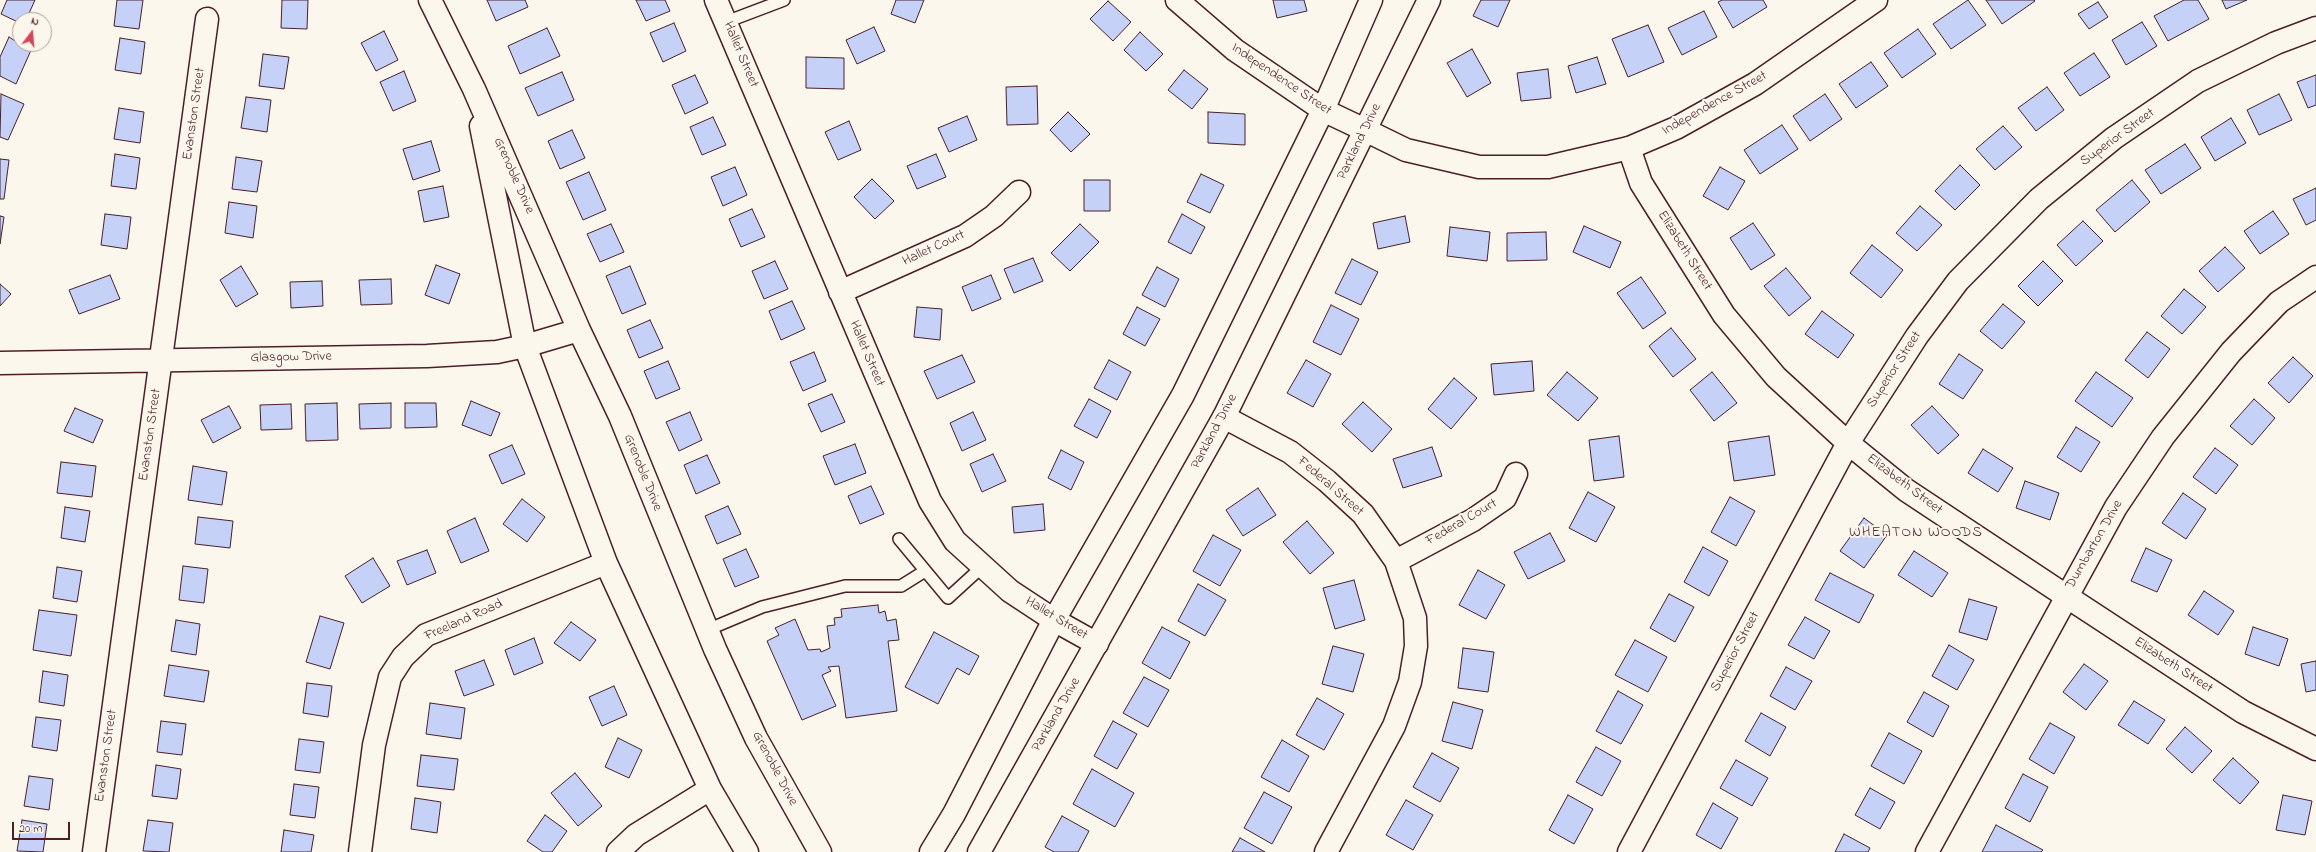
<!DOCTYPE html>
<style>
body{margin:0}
#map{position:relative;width:2316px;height:852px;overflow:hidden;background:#fbf7ec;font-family:"Indie Flower",sans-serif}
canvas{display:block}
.north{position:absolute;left:12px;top:12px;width:40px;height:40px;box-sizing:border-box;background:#fbf7ec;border:1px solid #b4a19f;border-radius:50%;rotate:16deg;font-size:11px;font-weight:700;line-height:16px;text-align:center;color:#4a1f2b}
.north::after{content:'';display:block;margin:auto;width:14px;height:18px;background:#d1495b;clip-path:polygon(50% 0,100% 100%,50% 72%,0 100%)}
.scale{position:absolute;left:12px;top:822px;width:58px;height:18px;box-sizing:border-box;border:2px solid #4a1f2b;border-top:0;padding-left:5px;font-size:12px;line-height:14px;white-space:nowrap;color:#4a1f2b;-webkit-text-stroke:3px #fbf7ec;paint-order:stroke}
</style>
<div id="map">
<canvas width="2316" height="852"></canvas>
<div class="north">N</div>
<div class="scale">20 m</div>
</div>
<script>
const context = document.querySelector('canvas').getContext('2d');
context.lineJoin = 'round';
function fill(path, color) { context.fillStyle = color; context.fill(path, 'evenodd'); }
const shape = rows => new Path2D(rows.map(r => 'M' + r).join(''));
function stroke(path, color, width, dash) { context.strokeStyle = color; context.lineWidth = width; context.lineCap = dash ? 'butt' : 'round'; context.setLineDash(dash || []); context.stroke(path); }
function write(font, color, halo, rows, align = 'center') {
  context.font = font + ' "Indie Flower",sans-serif'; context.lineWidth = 4; context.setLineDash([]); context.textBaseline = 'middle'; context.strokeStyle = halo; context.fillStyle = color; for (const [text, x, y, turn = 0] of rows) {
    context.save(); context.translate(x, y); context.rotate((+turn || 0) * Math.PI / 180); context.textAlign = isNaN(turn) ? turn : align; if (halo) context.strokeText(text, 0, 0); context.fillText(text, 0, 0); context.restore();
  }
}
const building = shape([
 [7,0,35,0,26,20,20,20,20,23,1,14,7,0],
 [117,0,143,0,139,29,114,26,117,0],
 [282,0,308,0,307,29,281,28,282,0],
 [487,0,525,0,528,7,496,21,487,0],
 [636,0,665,0,670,11,646,21,636,0],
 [896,0,924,0,915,23,891,14,896,0],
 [1273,0,1304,0,1307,11,1277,18,1273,0],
 [1481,0,1510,0,1498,27,1473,16,1481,0],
 [1722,0,1763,0,1767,7,1733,28,1718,2,1722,0],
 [1968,0,1986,25,1951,49,1933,24,1968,0],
 [1986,0,2034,0,2035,1,2002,24,1986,0],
 [2184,0,2198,0,2209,19,2168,41,2154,16,2184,0],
 [2222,0,2247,0,2226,9,2222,0],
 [1108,1,1131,22,1113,41,1090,19,1108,1],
 [2098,2,2108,17,2089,29,2078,14,2098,2],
 [1704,11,1717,37,1682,55,1668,28,1704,11],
 [2142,22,2157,46,2126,65,2112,40,2142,22],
 [674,23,686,51,663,62,650,33,674,23],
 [1648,25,1664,62,1628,77,1612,39,1648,25],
 [874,27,885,51,857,64,846,40,874,27],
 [547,28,560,56,520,74,508,46,547,28],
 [1918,29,1936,54,1902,78,1884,53,1918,29],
 [384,31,398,60,376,71,361,43,384,31],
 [1140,32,1163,54,1146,71,1124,50,1140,32],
 [9,37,20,44,32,48,16,84,0,76,0,57,9,37],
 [120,38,145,42,141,74,115,70,120,38],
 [1472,49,1491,83,1467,97,1447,63,1472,49],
 [2094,53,2110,77,2080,96,2064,73,2094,53],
 [263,54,289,57,284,89,259,86,263,54],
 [806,57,844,58,844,89,806,88,806,57],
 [1597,57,1606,84,1576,93,1568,66,1597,57],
 [1871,62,1888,86,1856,108,1839,84,1871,62],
 [1548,69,1551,98,1521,101,1517,73,1548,69],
 [1184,70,1208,89,1192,109,1168,90,1184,70],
 [404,71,416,101,393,111,380,82,404,71],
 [562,72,574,100,538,116,525,88,562,72],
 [695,75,708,103,685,114,672,85,695,75],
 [2316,75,2316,105,2308,108,2297,82,2316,75],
 [1037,86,1038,124,1007,125,1006,87,1037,86],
 [2047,87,2064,110,2036,131,2018,108,2047,87],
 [1,94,24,104,8,140,0,137,1,94],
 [1825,94,1842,119,1810,141,1793,116,1825,94],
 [2279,94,2292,120,2259,135,2247,110,2279,94],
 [246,97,271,100,267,132,241,128,246,97],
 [119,108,144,112,140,143,114,139,119,108],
 [1068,112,1090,134,1071,152,1050,130,1068,112],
 [1208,112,1245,114,1245,145,1208,143,1208,112],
 [967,116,977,140,949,152,938,128,967,116],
 [713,117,726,145,702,155,690,127,713,117],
 [2231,118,2246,143,2215,161,2201,137,2231,118],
 [849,121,861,150,838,160,825,132,849,121],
 [1782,125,1798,149,1760,174,1744,150,1782,125],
 [2003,126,2022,147,1995,170,1976,149,2003,126],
 [572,130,585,158,560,169,548,141,572,130],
 [431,141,440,171,413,180,403,149,431,141],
 [2185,144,2201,168,2161,194,2145,170,2185,144],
 [115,154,140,158,136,189,111,186,115,154],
 [936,154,946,177,917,189,907,166,936,154],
 [236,157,262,161,257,192,232,189,236,157],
 [0,159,9,160,4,199,0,199,0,159],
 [1960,165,1980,185,1955,210,1935,191,1960,165],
 [735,167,747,195,723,206,711,177,735,167],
 [1720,167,1745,181,1728,210,1703,196,1720,167],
 [589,172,606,210,583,220,566,182,589,172],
 [1201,174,1224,185,1210,213,1187,202,1201,174],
 [872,179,894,201,875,219,854,197,872,179],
 [1084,180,1110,180,1110,211,1084,211,1084,180],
 [2132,180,2150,202,2115,232,2096,210,2132,180],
 [443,186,449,217,424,222,418,191,443,186],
 [2316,188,2316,220,2306,225,2293,199,2316,188],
 [229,202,257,206,253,238,225,233,229,202],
 [1920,206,1942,225,1917,251,1896,233,1920,206],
 [752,209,765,237,741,247,729,219,752,209],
 [2273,211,2289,234,2260,254,2244,231,2273,211],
 [105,214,131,217,127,249,101,245,105,214],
 [1182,214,1205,227,1191,254,1168,242,1182,214],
 [0,216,4,217,0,244,0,216],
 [1405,216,1410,242,1378,249,1373,223,1405,216],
 [2083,221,2103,241,2076,266,2057,245,2083,221],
 [1753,223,1775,255,1751,270,1730,238,1753,223],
 [611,224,624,252,600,262,587,234,611,224],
 [1080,224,1099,242,1070,271,1051,253,1080,224],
 [1584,226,1621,242,1610,268,1573,252,1584,226],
 [1450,227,1490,232,1487,261,1447,256,1450,227],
 [1546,232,1547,260,1507,261,1507,233,1546,232],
 [1872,245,1903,270,1881,298,1850,273,1872,245],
 [2225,247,2245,268,2218,292,2199,271,2225,247],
 [1033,258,1043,281,1014,293,1004,269,1033,258],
 [1352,259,1378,272,1361,305,1335,293,1352,259],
 [775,261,788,289,764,299,752,271,775,261],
 [2043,261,2063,281,2038,306,2018,286,2043,261],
 [436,265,460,274,449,304,425,295,436,265],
 [241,266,258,294,236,307,220,280,241,266],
 [630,266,646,304,622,314,606,276,630,266],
 [1157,267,1179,279,1165,307,1142,295,1157,267],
 [1786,268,1811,298,1789,316,1764,286,1786,268],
 [110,275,120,299,79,314,69,290,110,275],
 [991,275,1001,299,972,311,962,287,991,275],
 [1641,277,1666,313,1643,329,1617,293,1641,277],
 [391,279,392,304,361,305,359,280,391,279],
 [322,281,323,306,291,308,290,282,322,281],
 [0,284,11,294,0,306,0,284],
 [2184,289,2206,307,2182,334,2161,316,2184,289],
 [792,301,805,329,781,340,769,311,792,301],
 [2003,304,2025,322,2002,349,1980,331,2003,304],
 [1331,305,1359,319,1341,355,1313,342,1331,305],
 [917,307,942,309,940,340,914,337,917,307],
 [1137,307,1160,319,1145,346,1123,334,1137,307],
 [1822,311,1854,335,1838,358,1805,334,1822,311],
 [650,320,663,348,639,358,627,330,650,320],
 [1671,328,1696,359,1673,377,1649,346,1671,328],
 [2147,332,2170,349,2148,378,2125,360,2147,332],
 [814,352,826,381,803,391,790,362,814,352],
 [1959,354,1983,370,1963,399,1939,384,1959,354],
 [962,355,975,382,937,399,924,371,962,355],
 [2293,357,2313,376,2289,403,2268,383,2293,357],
 [1109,360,1131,372,1117,400,1094,388,1109,360],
 [1306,360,1331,374,1313,407,1287,393,1306,360],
 [668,361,680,389,656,399,644,371,668,361],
 [1532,361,1534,391,1494,395,1491,364,1532,361],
 [1567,372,1598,398,1578,421,1547,395,1567,372],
 [1712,372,1737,403,1714,421,1690,390,1712,372],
 [2096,372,2133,398,2112,427,2075,401,2096,372],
 [1454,378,1477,398,1451,429,1428,409,1454,378],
 [832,394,845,422,821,432,808,404,832,394],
 [1089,399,1111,411,1097,438,1074,426,1089,399],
 [2254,399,2275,418,2252,445,2230,426,2254,399],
 [471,401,500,413,491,436,462,425,471,401],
 [1363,402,1392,429,1372,452,1342,424,1363,402],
 [337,403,338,440,306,441,305,404,337,403],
 [391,403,391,428,360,429,359,404,391,403],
 [405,403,436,403,437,427,405,428,405,403],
 [291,404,292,429,261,430,260,405,291,404],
 [229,406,241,428,213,443,201,420,229,406],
 [1932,406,1959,435,1938,454,1911,425,1932,406],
 [75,408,103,420,93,443,64,431,75,408],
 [690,412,702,440,679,451,666,422,690,412],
 [973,412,986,440,962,451,950,423,973,412],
 [2076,427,2100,442,2081,472,2057,457,2076,427],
 [1619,436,1624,477,1594,481,1589,440,1619,436],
 [1769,436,1775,475,1734,481,1728,442,1769,436],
 [855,444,866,473,835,485,823,456,855,444],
 [512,445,525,474,502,484,489,455,512,445],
 [1432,447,1442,476,1403,488,1393,459,1432,447],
 [2215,448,2238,465,2216,494,2193,477,2215,448],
 [1983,449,2013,468,1998,492,1968,473,1983,449],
 [1061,450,1084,462,1071,490,1048,478,1061,450],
 [993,454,1006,481,982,492,970,464,993,454],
 [707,455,720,483,696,494,684,465,707,455],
 [61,462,96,466,92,497,57,493,61,462],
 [193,466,227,472,222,505,188,500,193,466],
 [2025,481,2059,493,2050,520,2016,508,2025,481],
 [871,486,884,514,860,524,848,496,871,486],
 [1258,488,1276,515,1243,536,1226,510,1258,488],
 [1588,492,1615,507,1596,542,1569,528,1588,492],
 [2183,493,2206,509,2186,539,2162,523,2183,493],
 [1730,497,1755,511,1736,546,1711,532,1730,497],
 [522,499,545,517,527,542,503,524,522,499],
 [1043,504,1045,530,1014,533,1012,507,1043,504],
 [728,506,741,534,717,544,705,516,728,506],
 [65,507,90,511,85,542,61,538,65,507],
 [198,517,233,521,230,548,195,544,198,517],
 [475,518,489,551,461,563,447,531,475,518],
 [1864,518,1887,535,1864,568,1840,551,1864,518],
 [1307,521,1334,553,1310,574,1283,542,1307,521],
 [1550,533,1565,561,1528,579,1514,552,1550,533],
 [1213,535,1241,550,1220,586,1193,571,1213,535],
 [1703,547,1728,561,1709,596,1684,582,1703,547],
 [2146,548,2172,560,2157,592,2131,581,2146,548],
 [746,549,759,577,735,587,723,559,746,549],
 [427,550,436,573,407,585,397,561,427,550],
 [1914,551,1948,573,1932,597,1898,575,1914,551],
 [373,558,390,586,362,603,345,576,373,558],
 [183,566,208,569,204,603,179,600,183,566],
 [57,567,82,571,77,602,53,598,57,567],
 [1478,570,1505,585,1486,619,1459,605,1478,570],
 [1830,573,1874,595,1859,623,1815,600,1830,573],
 [1354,580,1365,620,1335,629,1323,588,1354,580],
 [1198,584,1226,600,1205,636,1178,621,1198,584],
 [2204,591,2234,611,2218,635,2188,615,2204,591],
 [1669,594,1694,607,1675,642,1650,628,1669,594],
 [1969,599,1997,607,1987,640,1959,632,1969,599],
 [878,605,879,613,885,611,887,621,896,619,899,640,888,641,897,711,846,718,839,666,828,667,831,671,822,675,836,706,802,720,767,641,779,635,775,628,795,619,808,650,820,649,821,652,830,648,827,626,835,625,834,618,842,617,841,609,878,605],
 [39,610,77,615,71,656,33,650,39,610],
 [320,616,344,623,330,669,306,662,320,616],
 [1805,617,1830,631,1814,659,1788,645,1805,617],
 [176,620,200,624,196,655,171,651,176,620],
 [571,622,596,640,580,661,554,643,571,622],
 [1162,627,1190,642,1170,679,1142,663,1162,627],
 [2253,627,2288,639,2279,666,2245,654,2253,627],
 [934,632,979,656,969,675,957,668,938,704,905,687,934,632],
 [534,638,543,663,514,675,505,650,534,638],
 [1635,640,1667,657,1648,692,1615,675,1635,640],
 [1949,645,1974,660,1957,690,1932,676,1949,645],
 [1333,646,1364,654,1353,692,1322,684,1333,646],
 [1463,648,1494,652,1488,692,1458,688,1463,648],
 [484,660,494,685,464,696,455,671,484,660],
 [2316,661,2316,690,2306,692,2301,664,2316,661],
 [2084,664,2108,681,2086,710,2063,692,2084,664],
 [169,665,209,671,204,702,164,696,169,665],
 [1786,667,1812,681,1795,710,1770,696,1786,667],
 [43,671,68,675,64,706,39,702,43,671],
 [1144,677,1169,690,1148,727,1123,713,1144,677],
 [307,683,332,686,328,717,303,713,307,683],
 [614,686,627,715,602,726,589,697,614,686],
 [1618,691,1643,705,1621,744,1596,731,1618,691],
 [1924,692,1949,706,1933,737,1907,722,1924,692],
 [1317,698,1344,714,1324,750,1296,735,1317,698],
 [2134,701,2165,720,2148,744,2118,725,2134,701],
 [1453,702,1483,710,1472,749,1442,741,1453,702],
 [430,703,465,708,461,739,426,734,430,703],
 [1761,713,1786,727,1770,756,1745,741,1761,713],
 [36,717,61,720,57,751,32,747,36,717],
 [161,721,186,724,182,755,157,752,161,721],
 [1113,721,1137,734,1117,769,1094,756,1113,721],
 [2050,723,2075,737,2054,774,2029,759,2050,723],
 [2185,727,2212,751,2192,773,2166,749,2185,727],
 [1889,733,1922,751,1904,784,1871,766,1889,733],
 [618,738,642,750,629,778,605,767,618,738],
 [299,739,324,742,320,773,295,770,299,739],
 [1282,740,1309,756,1289,792,1261,777,1282,740],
 [1596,747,1621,761,1602,796,1576,782,1596,747],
 [1432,753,1459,768,1440,802,1413,787,1432,753],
 [421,755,458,759,454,790,417,786,421,755],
 [2233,758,2259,782,2240,804,2213,780,2233,758],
 [1736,760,1768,778,1752,806,1720,788,1736,760],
 [156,765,181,769,177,799,152,796,156,765],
 [1092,769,1134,793,1115,827,1073,804,1092,769],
 [575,773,602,806,578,826,551,793,575,773],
 [2023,774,2048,787,2030,822,2005,808,2023,774],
 [29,776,53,779,49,810,24,806,29,776],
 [294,784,319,787,315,818,290,815,294,784],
 [1870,788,1895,802,1880,829,1855,815,1870,788],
 [1264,792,1292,807,1272,844,1244,828,1264,792],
 [1568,795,1593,809,1574,844,1549,830,1568,795],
 [2283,795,2312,801,2305,835,2276,830,2283,795],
 [415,798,441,802,437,833,411,829,415,798],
 [1406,800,1433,815,1413,850,1386,835,1406,800],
 [1713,803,1738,818,1721,849,1696,835,1713,803],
 [545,815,567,831,552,852,543,852,527,841,545,815],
 [1062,816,1089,831,1078,852,1054,852,1045,847,1062,816],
 [22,820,47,824,43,852,17,851,22,820],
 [148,820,173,823,169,852,143,851,148,820],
 [1996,825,2043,850,2041,852,1982,852,1996,825],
 [284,830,314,835,311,852,281,852,284,830],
 [1844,834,1870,848,1868,852,1835,852,1844,834],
 [1240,838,1265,852,1232,852,1240,838]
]);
const lane = shape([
 [726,22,784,0],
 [899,539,948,598,983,566],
 [707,630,762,607,845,586,901,586,925,571]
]);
const street = shape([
 [430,0,474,89,579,330,620,416,715,649,756,738,820,852],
 [716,0,930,501,955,541,1010,591,1054,620,1097,644],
 [1177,0,1235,50,1323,110,1365,130],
 [481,126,525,346,606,563,710,789,747,852],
 [1629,148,1641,183,1724,315,1776,377,1848,443,1906,490,2066,596,2243,712,2316,749],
 [840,292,965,236,994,216,1019,192],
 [0,363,427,356,497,352,525,346,579,330],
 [1224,417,1290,452,1327,481,1363,514,1396,561,1415,618,1416,646,1410,682,1394,726,1326,852],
 [1396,561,1473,520,1505,498,1516,474],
 [94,852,207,19],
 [360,852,374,745,390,677,403,657,426,635,606,563],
 [618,852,636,835,710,789],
 [1629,852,1848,443,1917,336,1958,281,2039,199,2114,138,2198,81,2276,43,2316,28],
 [1927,852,2116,507,2163,437,2231,352,2279,302,2316,277]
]);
const secondary = shape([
 [1365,130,1406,150,1479,167,1548,167,1629,148,1676,128,1755,84,1876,0],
 [931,852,954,814,1054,620,1183,395,1323,110,1371,0],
 [979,852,1224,417,1429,0]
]);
const streetNames = [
 ["Hallet Street",740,55,67],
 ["Independence Street",1281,80,34],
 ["Independence Street",1715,104,-29],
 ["Evanston Street",195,114,-82],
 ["Superior Street",2118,138,-36],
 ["Parkland Drive",1360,142,-64],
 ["Grenoble Drive",513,176,66],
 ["Hallet Court",934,249,-25],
 ["Elizabeth Street",1684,251,58],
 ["Hallet Street",866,354,67],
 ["Glasgow Drive",291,358,-1],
 ["Superior Street",1895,370,-57],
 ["Parkland Drive",1215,432,-62],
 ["Evanston Street",151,435,-82],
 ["Grenoble Drive",642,473,68],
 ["Elizabeth Street",1904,485,37],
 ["Federal Street",1330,487,41],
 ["Federal Court",1462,523,-30],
 ["Dumbarton Drive",2095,545,-60],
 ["Hallet Street",1056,619,31],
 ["Freeland Road",464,621,-24],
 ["Superior Street",1736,652,-62],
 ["Elizabeth Street",2173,666,33],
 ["Parkland Drive",1057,715,-60],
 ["Evanston Street",107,756,-82],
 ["Grenoble Drive",774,769,62]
];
const neighbourhoodNames = [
 ["WHEATON WOODS",1916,534]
];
fill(building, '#c6d1f8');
stroke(building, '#4a1f2b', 1);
stroke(lane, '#4a1f2b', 14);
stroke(street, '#4a1f2b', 25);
stroke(secondary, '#4a1f2b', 25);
stroke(lane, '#fbf7ec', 11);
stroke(street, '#fbf7ec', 22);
stroke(secondary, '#fbf7ec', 22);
write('14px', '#4a1f2b', '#fbf7ec', streetNames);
context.letterSpacing = '1px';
write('15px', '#4a1f2b', '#fbf7ec', neighbourhoodNames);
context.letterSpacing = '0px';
</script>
